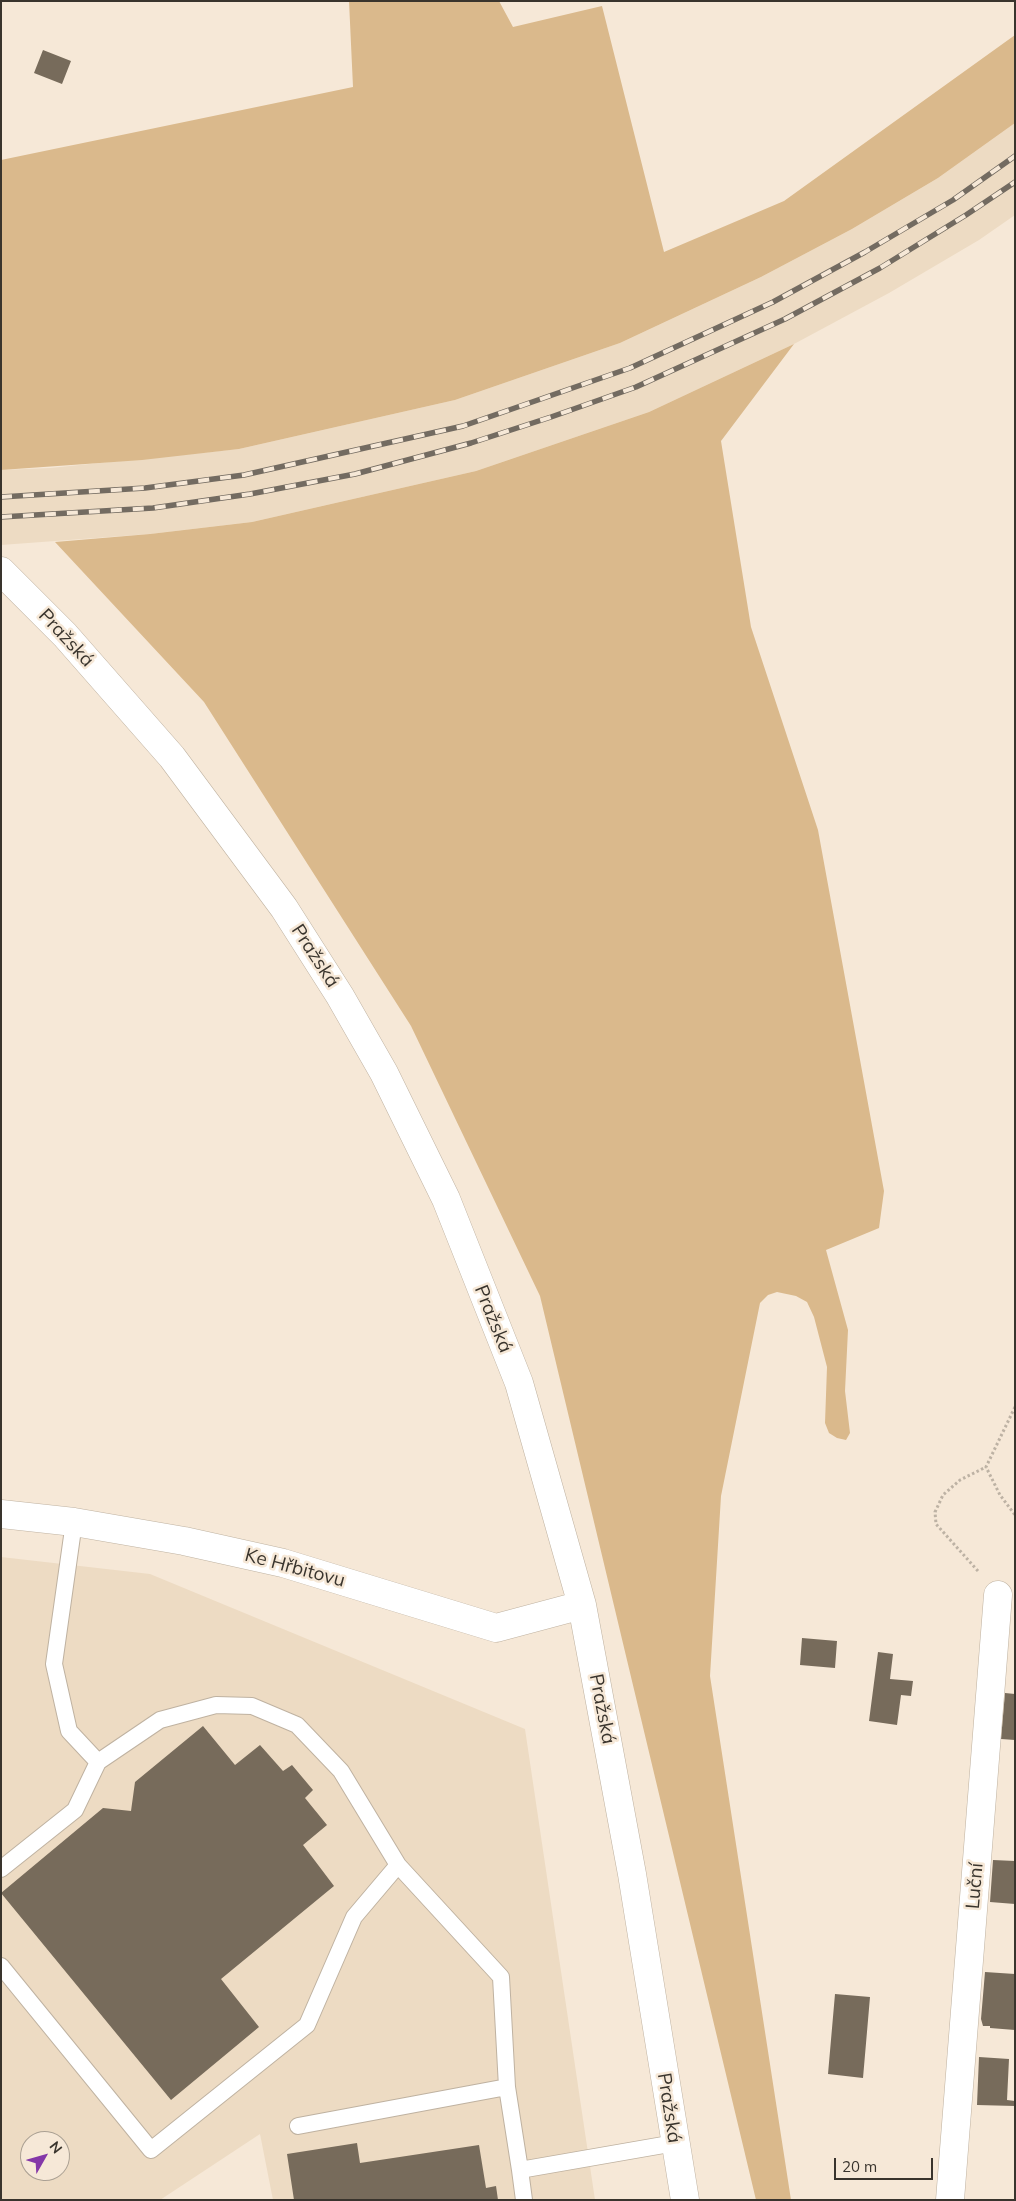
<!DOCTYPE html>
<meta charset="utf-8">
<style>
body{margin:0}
#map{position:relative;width:1016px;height:2201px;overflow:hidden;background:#f6e8d7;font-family:Mulish,sans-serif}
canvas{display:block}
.frame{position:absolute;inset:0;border:2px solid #39342d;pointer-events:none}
.north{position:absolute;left:20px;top:2131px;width:50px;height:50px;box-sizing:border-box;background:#f6e8d7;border:1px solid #aaa093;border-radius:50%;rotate:52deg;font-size:14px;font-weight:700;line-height:20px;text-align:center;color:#39342d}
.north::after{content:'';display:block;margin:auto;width:18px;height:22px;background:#8437a8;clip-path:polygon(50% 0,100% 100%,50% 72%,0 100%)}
.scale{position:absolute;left:834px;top:2158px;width:99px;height:22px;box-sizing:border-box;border:2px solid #39342d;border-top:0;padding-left:6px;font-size:15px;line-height:18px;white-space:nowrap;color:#39342d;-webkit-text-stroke:4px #f6e8d7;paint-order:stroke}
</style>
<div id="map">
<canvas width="1016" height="2201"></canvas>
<div class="frame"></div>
<div class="north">N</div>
<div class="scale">20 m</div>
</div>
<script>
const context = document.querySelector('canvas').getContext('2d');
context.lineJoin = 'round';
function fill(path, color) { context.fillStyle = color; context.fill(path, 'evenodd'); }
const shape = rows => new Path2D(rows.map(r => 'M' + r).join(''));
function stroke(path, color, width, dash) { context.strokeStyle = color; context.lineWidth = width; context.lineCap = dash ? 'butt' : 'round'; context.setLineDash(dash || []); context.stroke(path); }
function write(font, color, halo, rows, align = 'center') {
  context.font = font + ' Mulish,sans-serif'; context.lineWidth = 5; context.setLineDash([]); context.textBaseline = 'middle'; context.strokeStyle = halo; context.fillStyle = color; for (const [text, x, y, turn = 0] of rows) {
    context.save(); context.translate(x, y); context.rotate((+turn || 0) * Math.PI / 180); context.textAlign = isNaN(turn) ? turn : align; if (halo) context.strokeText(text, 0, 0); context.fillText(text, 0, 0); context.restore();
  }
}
const built = shape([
 [1015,123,1015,215,979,240,889,293,794,344,649,412,476,471,252,522,150,534,1,545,1,470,50,468,239,449,455,400,620,343,761,277,852,229,938,178],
 [1,1557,150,1574,525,1729,595,2200,273,2200,260,2134,160,2200,1,2200],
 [30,2141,60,2141,60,2171,30,2171]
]);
const green = shape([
 [349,1,499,1,513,27,602,6,664,252,784,201,1015,35,1015,123,938,178,852,229,761,277,620,343,455,400,239,449,142,460,1,470,1,160,353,87],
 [794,344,721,441,751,627,818,830,884,1191,879,1228,826,1250,848,1330,845,1391,850,1433,846,1440,837,1438,829,1433,825,1423,827,1367,814,1317,807,1302,796,1296,777,1292,768,1295,760,1303,721,1496,710,1676,791,2200,756,2200,540,1296,411,1026,204,702,55,542,150,534,252,522,476,471,649,412]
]);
const building = shape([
 [43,50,71,61,62,84,34,73],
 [802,1638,837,1641,835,1668,800,1665],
 [878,1652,893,1654,890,1679,913,1681,911,1696,901,1695,897,1725,869,1721],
 [1005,1693,1015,1694,1015,1740,1001,1739],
 [203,1726,235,1765,260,1745,283,1771,292,1765,313,1790,305,1798,327,1825,303,1845,334,1886,221,1979,259,2027,171,2100,1,1893,103,1808,131,1811,135,1782],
 [993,1860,1015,1861,1015,1904,990,1902],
 [985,1972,1015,1974,1015,2030,990,2028,990,2026,983,2026,981,2019],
 [835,1994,870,1997,863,2078,828,2074],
 [979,2057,1009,2059,1007,2100,1015,2101,1015,2106,977,2105],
 [357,2143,360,2163,479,2145,486,2188,496,2186,498,2200,294,2200,287,2154]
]);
const path = shape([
 [1015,1407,986,1467,1000,1495,1015,1515],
 [978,1571,936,1524,935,1512,943,1495,960,1480,986,1467]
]);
const lane = shape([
 [74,1522,54,1664,69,1731,98,1762],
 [398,1865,501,1977,507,2087],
 [1,1869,75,1810,98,1762,160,1720,216,1705,252,1706,297,1725,341,1771,398,1865,354,1917,307,2025,151,2150,1,1966],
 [298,2126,507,2087,520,2170],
 [524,2200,520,2170,675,2143]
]);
const street = shape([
 [950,2200,998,1595]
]);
const secondary = shape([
 [1,571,65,635,172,757,284,908,340,996,384,1073,446,1199,519,1383,582,1605,632,1874,685,2200],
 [1,1514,74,1522,184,1541,283,1563,496,1628,582,1605]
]);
const rail = shape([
 [1,497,145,488,244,475,463,426,630,368,773,302,865,252,953,200,1015,156],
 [1,517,153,508,250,494,355,474,471,443,551,417,636,387,785,319,880,268,966,215,1015,182]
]);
const streetNames = [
 ["Pražská",66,638,47],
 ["Pražská",315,956,57],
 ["Pražská",493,1319,68],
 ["Ke Hřbitovu",295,1568,15],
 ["Pražská",602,1709,79],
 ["Luční",975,1886,-85],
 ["Pražská",669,2108,81]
];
fill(built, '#eddbc3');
fill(green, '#dab98c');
fill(building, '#776b5b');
stroke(lane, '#bfb2a1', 18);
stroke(street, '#bfb2a1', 29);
stroke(secondary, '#bfb2a1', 29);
stroke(path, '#bdb2a4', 3, [2.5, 2.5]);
stroke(lane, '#fff', 16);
stroke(street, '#fff', 28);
stroke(secondary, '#fff', 28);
stroke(rail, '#736b61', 5.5);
stroke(rail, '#f6e8d7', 4, [11]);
write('19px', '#39342d', '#f6e8d7', streetNames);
</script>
